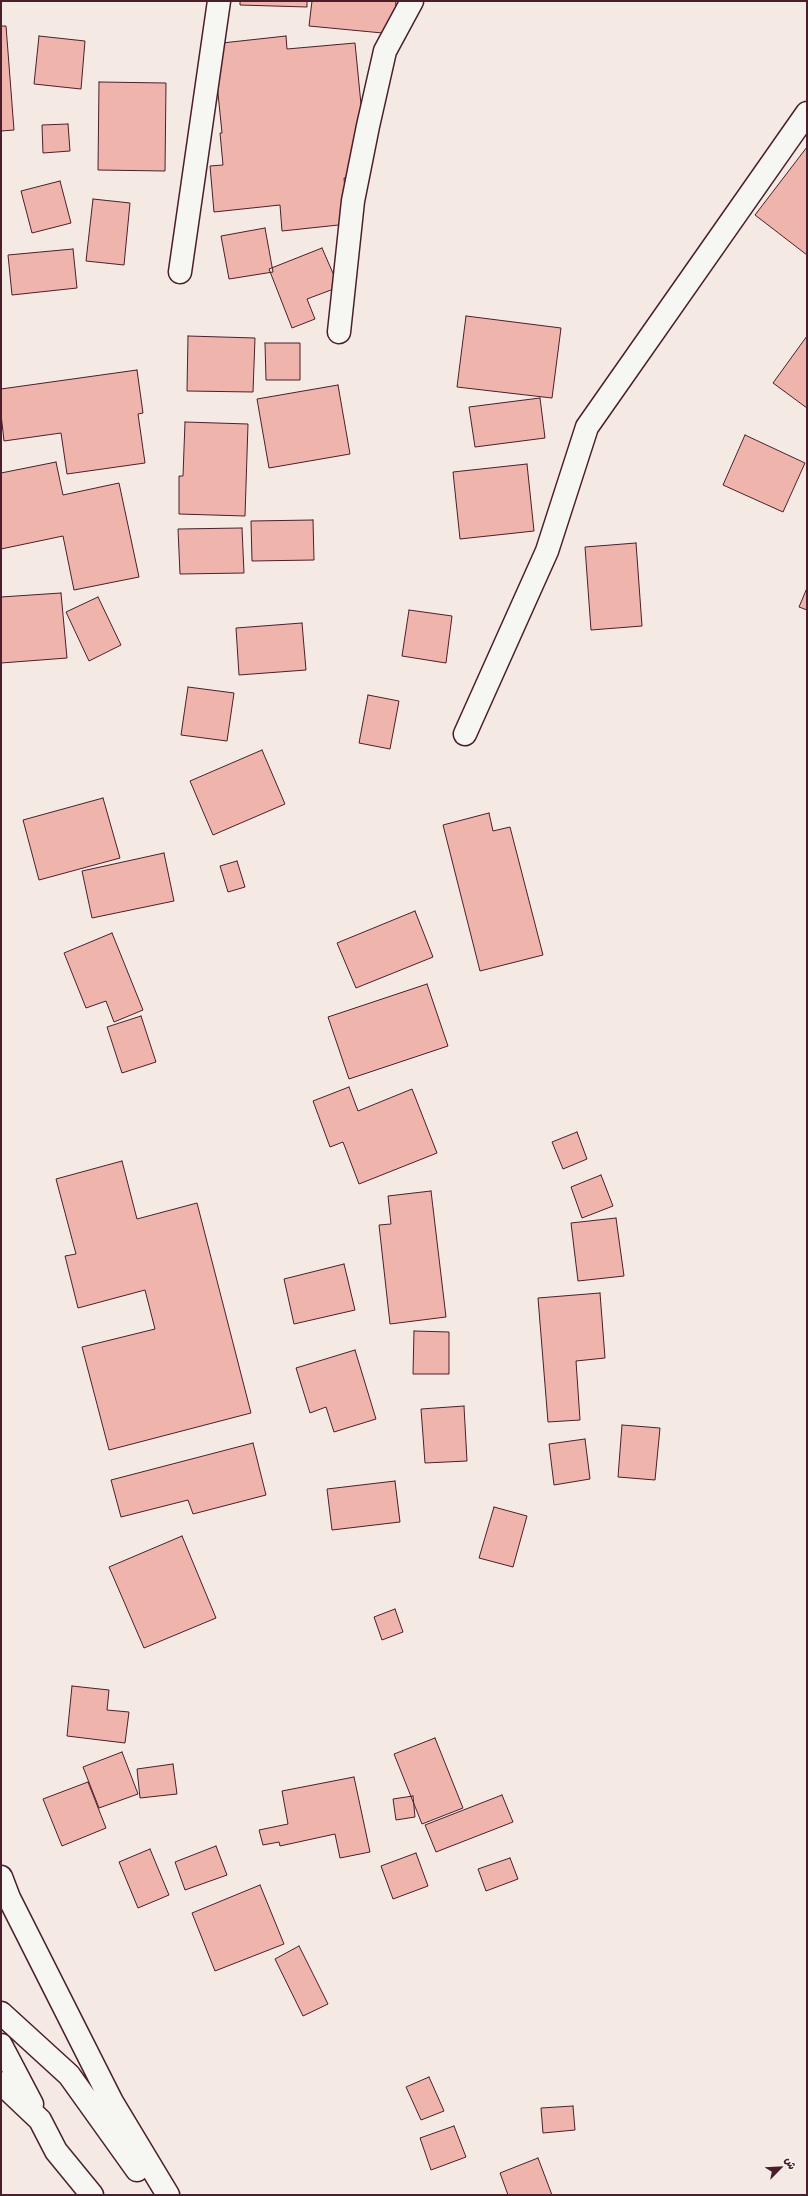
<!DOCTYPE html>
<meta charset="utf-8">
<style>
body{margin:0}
#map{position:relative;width:808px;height:2196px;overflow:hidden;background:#f5e9e4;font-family:Delius,"Playpen Sans Arabic",sans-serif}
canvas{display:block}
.frame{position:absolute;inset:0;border:2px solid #4a1f2b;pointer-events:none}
.north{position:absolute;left:760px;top:2148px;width:40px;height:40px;-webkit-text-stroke:3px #f6f6f2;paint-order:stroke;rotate:66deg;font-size:11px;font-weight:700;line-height:16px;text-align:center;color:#4a1f2b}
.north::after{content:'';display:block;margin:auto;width:14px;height:18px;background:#4a1f2b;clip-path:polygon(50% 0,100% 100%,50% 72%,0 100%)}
</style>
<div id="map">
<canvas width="808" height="2196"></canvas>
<div class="frame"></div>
<div class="north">ش</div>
</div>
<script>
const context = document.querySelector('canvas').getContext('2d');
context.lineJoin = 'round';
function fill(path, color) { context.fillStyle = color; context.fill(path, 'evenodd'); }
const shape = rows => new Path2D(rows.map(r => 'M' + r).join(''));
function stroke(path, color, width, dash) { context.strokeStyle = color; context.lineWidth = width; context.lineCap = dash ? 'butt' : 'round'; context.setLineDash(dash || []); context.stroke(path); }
const building = shape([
 [240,1,307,1,307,7,240,5,240,1],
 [312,1,396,1,393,34,309,26,312,1],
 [1,26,6,26,14,130,1,131,1,26],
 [39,36,85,41,81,89,34,84,39,36],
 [286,36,287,49,355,43,368,176,344,178,348,224,282,231,280,205,214,212,210,166,223,165,220,133,222,133,213,44,286,36],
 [99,82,166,83,165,171,98,170,99,82],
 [68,124,70,151,43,153,42,125,68,124],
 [807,147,807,255,755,215,807,147],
 [60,181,71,223,32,233,21,191,60,181],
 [93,199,130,203,124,265,86,261,93,199],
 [265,228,273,272,229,279,221,236,265,228],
 [322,248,339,287,307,299,315,319,292,328,269,269,322,248],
 [73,249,77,288,12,295,8,255,73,249],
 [466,316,561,328,552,398,457,387,466,316],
 [188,336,255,338,253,392,187,391,188,336],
 [807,336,807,408,773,383,807,336],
 [265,343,300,343,300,380,266,380,265,343],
 [137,370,143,413,138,414,145,463,67,474,61,433,4,441,1,414,1,389,137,370],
 [338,385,350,454,269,468,257,399,338,385],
 [540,398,545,438,475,447,469,407,540,398],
 [185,422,248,424,245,516,179,514,179,476,183,476,185,422],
 [745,435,805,463,783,512,723,485,745,435],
 [56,462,63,495,119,483,139,577,74,590,63,536,1,549,1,473,56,462],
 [527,464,534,531,460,539,453,472,527,464],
 [313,520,314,560,252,561,251,521,313,520],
 [242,528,244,573,180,574,178,529,242,528],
 [636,543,642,626,591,630,585,547,636,543],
 [807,588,807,610,799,607,807,588],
 [61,593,67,658,1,663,1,597,61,593],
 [98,597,121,645,89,661,66,612,98,597],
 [409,610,452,616,446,663,402,656,409,610],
 [302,623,306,670,239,675,236,628,302,623],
 [188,687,234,693,227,741,181,735,188,687],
 [368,695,399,701,390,749,359,743,368,695],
 [262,750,285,804,213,835,190,781,262,750],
 [103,798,120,858,39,880,23,820,103,798],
 [489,813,493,831,510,827,543,955,480,971,443,825,489,813],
 [164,853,174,901,92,918,82,871,164,853],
 [237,861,245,887,228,892,220,866,237,861],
 [415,911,433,957,356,988,337,943,415,911],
 [112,933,143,1010,114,1022,106,1001,86,1008,64,953,112,933],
 [427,984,448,1046,349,1079,328,1017,427,984],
 [141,1016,156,1062,122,1073,107,1027,141,1016],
 [349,1087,358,1111,412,1089,437,1153,359,1184,343,1142,330,1147,313,1101,349,1087],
 [577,1132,587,1159,563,1169,552,1142,577,1132],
 [122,1161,137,1219,197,1203,251,1413,109,1450,82,1347,155,1329,145,1290,78,1308,65,1256,76,1254,56,1179,122,1161],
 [601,1175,613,1206,582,1218,571,1187,601,1175],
 [431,1191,446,1317,390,1324,379,1225,391,1224,388,1196,431,1191],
 [616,1218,624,1276,578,1281,571,1223,616,1218],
 [344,1264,355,1310,294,1324,284,1279,344,1264],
 [600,1293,605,1358,576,1361,580,1420,548,1422,538,1298,600,1293],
 [414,1331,449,1332,449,1374,413,1374,414,1331],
 [355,1350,376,1419,334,1432,326,1407,310,1413,296,1368,355,1350],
 [464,1406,467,1461,425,1463,421,1409,464,1406],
 [622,1425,660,1428,655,1480,618,1477,622,1425],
 [585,1439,590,1479,554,1485,549,1444,585,1439],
 [253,1443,266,1495,193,1514,188,1500,121,1517,111,1480,253,1443],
 [395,1481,400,1522,332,1530,327,1489,395,1481],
 [494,1507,527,1516,513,1567,479,1558,494,1507],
 [182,1536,216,1618,144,1648,109,1567,182,1536],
 [395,1609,403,1632,382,1640,374,1617,395,1609],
 [72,1686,109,1690,107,1710,129,1712,125,1743,67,1736,72,1686],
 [435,1738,463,1808,422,1824,394,1754,435,1738],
 [122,1752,138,1794,99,1808,83,1767,122,1752],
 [173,1764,177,1794,140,1798,137,1769,173,1764],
 [354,1777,370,1852,340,1858,335,1834,280,1846,279,1842,263,1845,259,1830,288,1824,282,1791,354,1777],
 [88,1782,106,1828,62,1846,43,1799,88,1782],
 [502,1795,513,1822,436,1852,425,1825,502,1795],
 [413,1796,415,1817,396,1820,393,1799,413,1796],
 [216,1846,227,1875,185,1890,175,1862,216,1846],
 [150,1849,169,1895,138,1908,119,1862,150,1849],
 [416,1853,428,1886,393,1899,381,1866,416,1853],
 [510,1858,518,1879,486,1891,478,1869,510,1858],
 [260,1885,284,1944,215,1971,192,1913,260,1885],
 [299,1946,328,2004,303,2016,275,1959,299,1946],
 [429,2077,444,2111,421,2120,406,2087,429,2077],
 [573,2106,575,2130,543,2133,541,2108,573,2106],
 [454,2126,466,2157,431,2170,420,2138,454,2126],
 [538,2158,552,2195,508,2195,500,2173,538,2158]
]);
const street = shape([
 [180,272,219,1],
 [339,332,353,201,368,126,385,51,412,1],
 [465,734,547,551,587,427,807,113]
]);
const highway = shape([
 [1,1877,9,1898,112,2102,168,2195],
 [1,2013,69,2075,137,2170],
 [1,2045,32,2104],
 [1,2083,40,2120,56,2151,92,2195]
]);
fill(building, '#efb4ab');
stroke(building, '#4a1f2b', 1);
stroke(street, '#4a1f2b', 25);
stroke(highway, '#4a1f2b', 25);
stroke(street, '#f6f6f2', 22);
stroke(highway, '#f6f6f2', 22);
</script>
